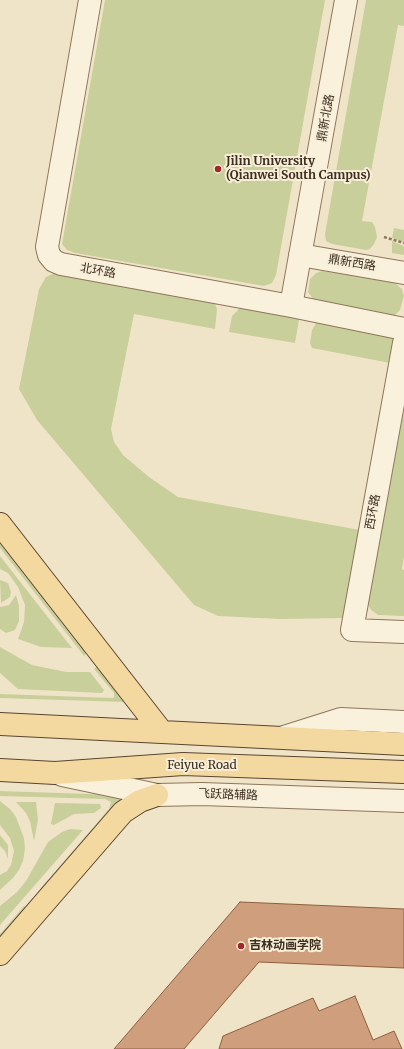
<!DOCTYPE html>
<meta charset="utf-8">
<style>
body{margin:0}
canvas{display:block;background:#f0e4c8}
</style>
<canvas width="404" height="1049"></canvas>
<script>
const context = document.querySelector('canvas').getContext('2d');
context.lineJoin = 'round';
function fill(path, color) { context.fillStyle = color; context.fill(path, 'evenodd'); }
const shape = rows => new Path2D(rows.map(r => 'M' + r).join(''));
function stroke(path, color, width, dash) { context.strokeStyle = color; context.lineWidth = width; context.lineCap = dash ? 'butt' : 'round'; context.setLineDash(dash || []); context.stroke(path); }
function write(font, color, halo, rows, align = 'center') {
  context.font = font + ' Merriweather,"Noto Sans SC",serif'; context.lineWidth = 4; context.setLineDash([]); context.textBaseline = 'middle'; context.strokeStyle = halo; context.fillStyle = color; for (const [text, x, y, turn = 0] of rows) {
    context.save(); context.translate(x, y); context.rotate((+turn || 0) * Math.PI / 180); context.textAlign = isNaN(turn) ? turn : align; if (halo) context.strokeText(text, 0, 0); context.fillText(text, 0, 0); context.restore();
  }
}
const green = shape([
 [105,0,325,0,276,275,272,283,264,286,75,253,67,250,62,244],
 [366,0,404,0,404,26,398,25,362,221,372,222,375,227,377,237,374,244,370,249,366,250,332,244,326,241,325,234],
 [394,228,404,230,404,242,392,238],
 [392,241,404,246,404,255,392,253],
 [322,271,389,281,396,284,402,289,404,296,400,310,394,316,313,299,308,292,310,279,316,273],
 [57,272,211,300,215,304,217,309,215,329,134,314,111,429,114,442,123,455,149,477,178,497,360,530,345,618,280,619,218,616,194,605,37,420,19,389,39,289,46,277],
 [241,307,296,317,299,320,295,343,229,332,232,316],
 [319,321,395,338,390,363,312,348,310,343,312,330,316,323],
 [404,409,404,557,402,569,404,570,404,616,378,615,371,610,368,604],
 [0,541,87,653,84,656,0,548],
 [0,556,72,648,41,647,18,639,24,622,25,605,18,587,8,573,0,569],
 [0,580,8,583,11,592,10,597,1,603],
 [16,595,19,606,19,621,15,630,6,633,0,629,0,607,9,605],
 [0,647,32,665,66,672,90,672,104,690,102,693,18,689,0,673],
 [97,666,125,700,124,702,0,698,0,694,114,698,114,693,94,669],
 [0,791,118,795,121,797,113,811,44,891,41,888,109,809,111,802,105,799,0,796],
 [0,801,10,809,16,817,24,838,25,849,23,861,19,870,13,878,0,890,0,875,7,871,11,865,14,851,10,838,0,825],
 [16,802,36,802,38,820,34,841,30,821,26,813],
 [55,803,100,804,101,808,94,813,74,814,54,825,51,824],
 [70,829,83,830,0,925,0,906,17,892,26,881,48,842,62,832],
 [0,835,8,845,8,859,5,851,0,846],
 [24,906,27,909,0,940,0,934]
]);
const building = shape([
 [240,902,404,909,404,968,259,962,184,1049,114,1049,240,902],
 [355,996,373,1040,394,1031,402,1049,219,1049,223,1036,313,998,319,1011,355,996]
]);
const path = shape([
 [384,237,404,243]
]);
const minor = shape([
 [90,0,47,247,49,255,54,261,61,264,291,306,404,329],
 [300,255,404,273],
 [291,306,346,0],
 [404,343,352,630,404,632],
 [284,737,341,719,404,722],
 [62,775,157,795,202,794,404,801]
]);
const major = shape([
 [0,524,162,732],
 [0,724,404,744],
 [0,770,55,773,183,764,404,772],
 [0,954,123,812,140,801,157,795]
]);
const markers = [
 [218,169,4,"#9e2a2b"],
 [241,946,4,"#9e2a2b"]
];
const streetNames = [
 ["鼎新北路",326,118,-80],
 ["鼎新西路",352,263,9],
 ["北环路",98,271,10],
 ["西环路",373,512,-80],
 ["Feiyue Road",202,766],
 ["飞跃路辅路",228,795,2]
];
const poiNames = [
 ["Jilin University",226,162],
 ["(Qianwei South Campus)",226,176],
 ["吉林动画学院",249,946]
];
fill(green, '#c9cf9b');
fill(building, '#cf9f7d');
stroke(building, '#8d5f41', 1);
stroke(minor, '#8d765c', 24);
stroke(major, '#5b4430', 24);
stroke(path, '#8d765c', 2.5, [3, 2]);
stroke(minor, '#faf1dc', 22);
stroke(major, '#f3d9a0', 22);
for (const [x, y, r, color] of markers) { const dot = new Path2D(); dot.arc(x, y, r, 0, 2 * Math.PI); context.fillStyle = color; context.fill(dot); stroke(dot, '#f7eed8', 1.5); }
write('12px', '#3d2e20', '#f7eed8', streetNames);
write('bold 12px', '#3d2e20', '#f7eed8', poiNames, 'left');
</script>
